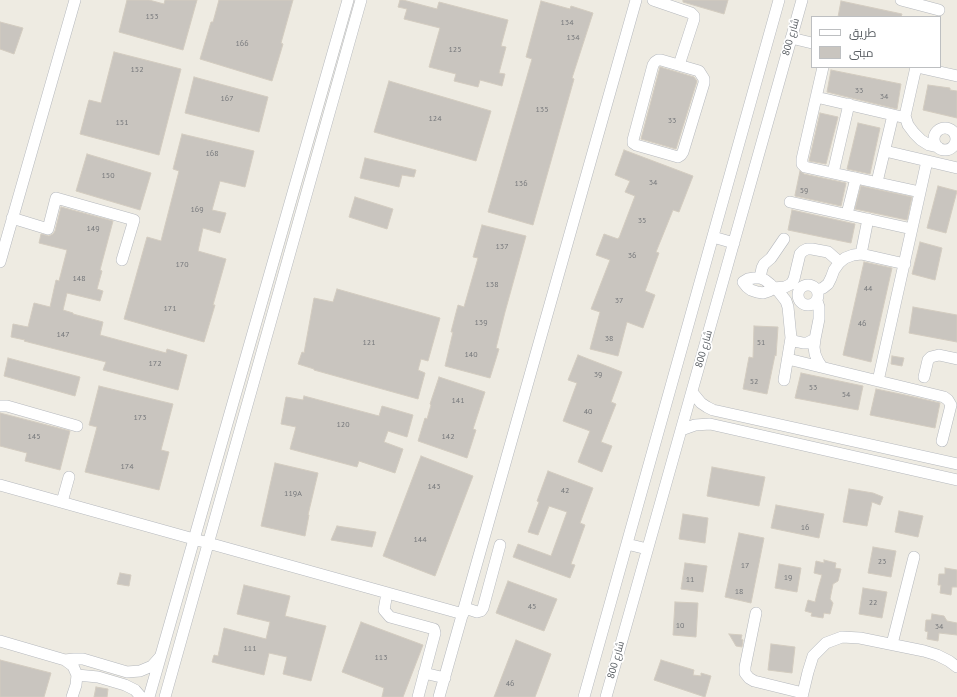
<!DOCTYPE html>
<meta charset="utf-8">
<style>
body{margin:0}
#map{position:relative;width:957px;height:697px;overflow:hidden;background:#eeebe2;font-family:"PT Sans",Cairo,sans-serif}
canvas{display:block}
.legend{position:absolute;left:811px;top:16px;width:130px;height:52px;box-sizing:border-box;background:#fff;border:1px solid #bdbfc1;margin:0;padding:5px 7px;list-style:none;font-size:12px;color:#5a5f64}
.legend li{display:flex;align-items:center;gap:8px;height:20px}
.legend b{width:20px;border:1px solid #bdbfc1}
</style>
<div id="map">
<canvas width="957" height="697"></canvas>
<ul class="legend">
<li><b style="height:5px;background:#fff"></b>طريق</li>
<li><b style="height:11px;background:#c9c5bf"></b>مبنى</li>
</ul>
</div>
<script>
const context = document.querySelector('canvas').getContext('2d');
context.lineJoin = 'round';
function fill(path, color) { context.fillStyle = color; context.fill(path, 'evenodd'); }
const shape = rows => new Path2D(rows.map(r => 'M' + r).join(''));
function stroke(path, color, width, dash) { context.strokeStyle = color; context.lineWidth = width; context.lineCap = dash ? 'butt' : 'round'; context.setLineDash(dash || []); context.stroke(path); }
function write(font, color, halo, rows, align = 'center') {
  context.font = font + ' "PT Sans",Cairo,sans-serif'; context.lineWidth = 3.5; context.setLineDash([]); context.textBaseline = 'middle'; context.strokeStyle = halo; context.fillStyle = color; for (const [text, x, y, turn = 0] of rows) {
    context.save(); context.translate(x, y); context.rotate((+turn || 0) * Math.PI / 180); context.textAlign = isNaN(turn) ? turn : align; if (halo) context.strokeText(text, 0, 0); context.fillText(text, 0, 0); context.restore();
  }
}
const building = shape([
 [127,0,149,0,164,4,165,0,197,0,183,50,119,32,127,0],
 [219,0,293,0,281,43,283,44,272,81,200,59,211,22,213,22,219,0],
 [400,0,403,0,437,9,439,2,508,20,501,46,506,47,499,73,505,74,502,86,480,80,478,87,454,81,456,74,429,67,440,28,404,19,407,9,398,7,400,0],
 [683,0,728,0,724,14,683,2,683,0],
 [541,1,570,9,571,6,593,13,572,78,574,79,533,225,488,212,532,59,526,57,541,1],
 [841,1,902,14,901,17,838,17,841,1],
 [0,22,23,28,14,54,0,49,0,22],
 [114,52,181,69,159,155,80,134,89,100,101,103,114,52],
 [660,67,694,77,697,81,676,149,641,139,660,67],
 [831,70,901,84,897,109,827,92,831,70],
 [194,77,268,97,259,132,185,113,194,77],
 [389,81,491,111,476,161,374,132,389,81],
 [928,85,950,88,950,90,957,91,957,118,923,110,928,85],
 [820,113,838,117,826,164,809,161,820,113],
 [858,123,880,128,870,174,847,169,858,123],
 [182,134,254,151,245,187,220,181,212,210,226,213,220,233,203,228,198,251,226,259,213,305,215,305,204,342,124,319,147,237,161,241,179,171,173,169,182,134],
 [624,150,693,176,679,212,673,210,656,252,659,253,645,291,655,295,643,328,627,322,618,356,590,349,600,312,591,309,610,260,596,255,604,234,618,239,618,238,619,238,635,196,625,192,630,181,615,175,624,150],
 [87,154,151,173,140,210,76,191,87,154],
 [365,158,416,170,414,177,402,175,399,187,360,178,365,158],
 [800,171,804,174,846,183,841,206,795,196,795,195,800,171],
 [861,186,912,197,907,220,855,209,861,186],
 [938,186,957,191,946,233,927,228,938,186],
 [355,197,393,209,387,229,349,217,355,197],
 [61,207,113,221,100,270,102,271,97,289,103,291,100,301,67,293,63,310,73,313,73,314,103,322,100,335,166,353,167,349,187,355,178,390,103,370,106,362,24,341,25,340,11,337,13,324,28,327,34,303,50,307,56,280,59,281,67,250,39,243,41,234,49,236,53,234,55,231,61,207],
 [792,210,855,224,851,243,788,230,792,210],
 [482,225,526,236,505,312,496,348,499,349,490,378,445,366,453,332,451,332,458,305,464,307,478,258,473,257,482,225],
 [920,242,942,248,935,280,912,274,920,242],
 [864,262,892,268,871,362,843,355,864,262],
 [337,289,440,318,428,361,421,359,418,370,425,373,418,399,314,370,314,369,298,364,302,352,304,353,314,298,333,302,337,289],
 [913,307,957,315,957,342,909,333,913,307],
 [754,326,778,327,776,356,775,355,767,394,743,389,749,357,753,358,754,326],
 [578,355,622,372,611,402,616,404,601,442,612,446,602,472,578,462,590,431,563,421,577,383,568,380,578,355],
 [892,356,904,358,902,366,891,364,892,356],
 [8,358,80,377,75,396,4,376,8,358],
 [801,373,863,386,858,410,795,398,801,373],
 [439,377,485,392,473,429,476,430,467,458,418,441,425,418,427,419,431,405,430,404,439,377],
 [99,386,173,404,161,450,169,452,159,490,85,472,97,427,89,425,99,386],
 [876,389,905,395,940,403,935,428,870,415,876,389],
 [304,396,379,416,382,406,413,415,407,437,388,431,384,442,403,449,395,473,359,461,357,467,290,449,296,427,281,424,286,397,303,400,304,396],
 [0,413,70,431,60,470,25,461,27,453,0,446,0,413],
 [421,456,473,476,435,576,383,556,421,456],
 [275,463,318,473,308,515,309,515,305,536,261,526,275,463],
 [712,467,765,477,759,506,707,496,712,467],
 [548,471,593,488,580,523,585,525,571,564,575,565,570,578,513,557,518,544,551,556,567,512,549,506,538,535,528,532,539,502,537,501,548,471],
 [849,489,873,493,883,497,880,505,872,502,867,526,843,522,849,489],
 [776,505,824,514,819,538,771,528,776,505],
 [899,511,923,516,918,537,895,532,899,511],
 [683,514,708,518,705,543,679,539,683,514],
 [337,526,376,532,372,547,331,540,337,526],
 [739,533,764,538,751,603,725,597,739,533],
 [873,547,896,551,891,577,868,573,873,547],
 [824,560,836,563,835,568,841,569,838,581,833,584,830,599,833,603,830,614,824,613,823,618,811,616,812,613,805,611,808,600,815,602,818,589,822,575,814,573,816,561,824,563,824,560],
 [685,563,707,566,703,592,681,589,685,563],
 [779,564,801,568,797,592,775,588,779,564],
 [945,568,957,570,957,587,952,587,951,595,940,593,941,585,938,585,939,574,945,574,945,568],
 [120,573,131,575,129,586,117,584,120,573],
 [508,581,557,599,544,631,496,613,508,581],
 [244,585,290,596,285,616,326,626,311,681,283,674,287,657,269,653,264,675,212,662,214,655,218,656,224,628,266,639,270,622,237,614,244,585],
 [863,588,887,592,882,618,859,614,863,588],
 [675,602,698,603,696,637,673,635,675,602],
 [932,614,944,616,947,621,957,623,957,635,939,633,938,641,927,639,928,632,925,631,926,620,931,620,932,614],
 [361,622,423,645,403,697,382,697,384,688,342,672,361,622],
 [729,634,742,635,741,639,743,640,742,647,736,646,729,634],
 [516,640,551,654,535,697,494,697,516,640],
 [771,644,795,647,792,673,768,670,771,644],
 [0,660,51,673,44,697,0,697,0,660],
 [661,660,694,670,693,675,701,676,701,673,711,676,705,697,654,680,661,660],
 [96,687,108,689,107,697,94,697,96,687]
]);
const minor = shape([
 [653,0,688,12,691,13,694,16,694,19,679,65],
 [901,0,939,10],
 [791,38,812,43],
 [658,60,661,60,699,71,704,79,704,83,683,152,681,155,678,157,636,145,633,143,633,140,653,65,655,62,658,60],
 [823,67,802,159,802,164,805,167,920,192],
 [917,67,957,76],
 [816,97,902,117,905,116,916,67],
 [905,116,908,125,914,133,921,140,929,145,938,147],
 '934 139a11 11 0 1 1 22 0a11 11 0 1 1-22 0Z',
 [885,151,957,168],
 [833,173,849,104],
 [877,182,893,115],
 [790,202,912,229],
 [847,214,856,178],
 [12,218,48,229,56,198,134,220,122,260],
 [713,237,734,243],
 [861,254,868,219],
 [0,262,75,0],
 [760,278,762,268,764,264,771,258,784,239],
 '798 295a10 10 0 1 1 20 0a10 10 0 1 1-20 0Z',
 [817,290,823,288,828,284,831,278,834,270,839,263,845,258,853,255,861,254,905,264],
 [817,301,819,307,819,319,815,339,814,347,815,354,818,361,822,367],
 [791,338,794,341,803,343,807,343,815,339],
 [788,359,944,397,948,400,951,405,942,441],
 [924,377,928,360,931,357,939,355,957,359],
 [784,380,791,338,788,307,786,301,779,292,774,288,770,284,765,280,760,278,754,278,748,279,743,282,747,287,751,290,757,292,763,293,769,291,774,288,785,287,791,284,794,279,800,254,803,251,807,249,812,249,828,252,836,259,839,263],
 [878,381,927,161],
 [692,392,701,403,707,407,713,410,957,464],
 [0,406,7,406,77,426],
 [681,430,695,425,710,424,957,480],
 [0,485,463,614],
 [62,502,69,477],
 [627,544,647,549],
 [387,593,384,610,390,617,434,629,435,633,418,697],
 [465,608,477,612,481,611,483,608,500,545],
 [756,613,745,667,745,673,749,678,754,681,803,693],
 [0,641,65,660,73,666,77,675,76,685,72,697],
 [892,644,914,557],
 [65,660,74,659,83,659,127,672,140,671,152,666,160,657],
 [424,673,445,678],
 [77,675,98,677,125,685,135,690,141,697],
 [149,697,348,0],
 [165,697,361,0],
 [439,697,636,0],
 [584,697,779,0],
 [606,697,681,430,802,0],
 [802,697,808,672,813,656,826,643,842,637,860,638,924,651,937,655,949,661,957,667]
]);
const numberNames = [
 ["153",152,17],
 ["134",567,23],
 ["134",573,38],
 ["166",242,44],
 ["125",455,50],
 ["152",137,70],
 ["33",859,91],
 ["34",884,97],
 ["167",227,99],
 ["135",542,110],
 ["124",435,119],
 ["33",672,121],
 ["151",122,123],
 ["168",212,154],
 ["150",108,176],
 ["34",653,183],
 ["136",521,184],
 ["59",804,191],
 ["169",197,210],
 ["35",642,221],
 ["149",93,229],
 ["137",502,247],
 ["36",632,256],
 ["170",182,265],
 ["148",79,279],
 ["138",492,285],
 ["44",868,289],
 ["37",619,301],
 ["171",170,309],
 ["139",481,323],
 ["46",862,324],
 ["147",63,335],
 ["38",609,339],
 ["121",369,343],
 ["51",761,343],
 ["140",471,355],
 ["172",155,364],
 ["39",598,375],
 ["52",754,382],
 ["53",813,388],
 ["54",846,395],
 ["141",458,401],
 ["40",588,412],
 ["173",140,418],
 ["120",343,425],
 ["145",34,437],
 ["142",448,437],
 ["174",127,467],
 ["143",434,487],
 ["42",565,491],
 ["119A",293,494],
 ["16",805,528],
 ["144",420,540],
 ["23",882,562],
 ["17",745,566],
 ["19",788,578],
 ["11",690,580],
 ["18",739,592],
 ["22",873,603],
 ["45",532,607],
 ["10",680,626],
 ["34",939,627],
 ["111",250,649],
 ["113",381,658],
 ["46",510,684]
];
const streetNames = [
 ["شارع 800",791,37,-74],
 ["شارع 800",704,349,-74],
 ["شارع 800",616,660,-74]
];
fill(building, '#c9c5bf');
stroke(building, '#d3ccc0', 1);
stroke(minor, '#b5b8bd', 12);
stroke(minor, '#fff', 11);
write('8px', '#76787b', null, numberNames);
write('10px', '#5a5f64', '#fff', streetNames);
</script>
